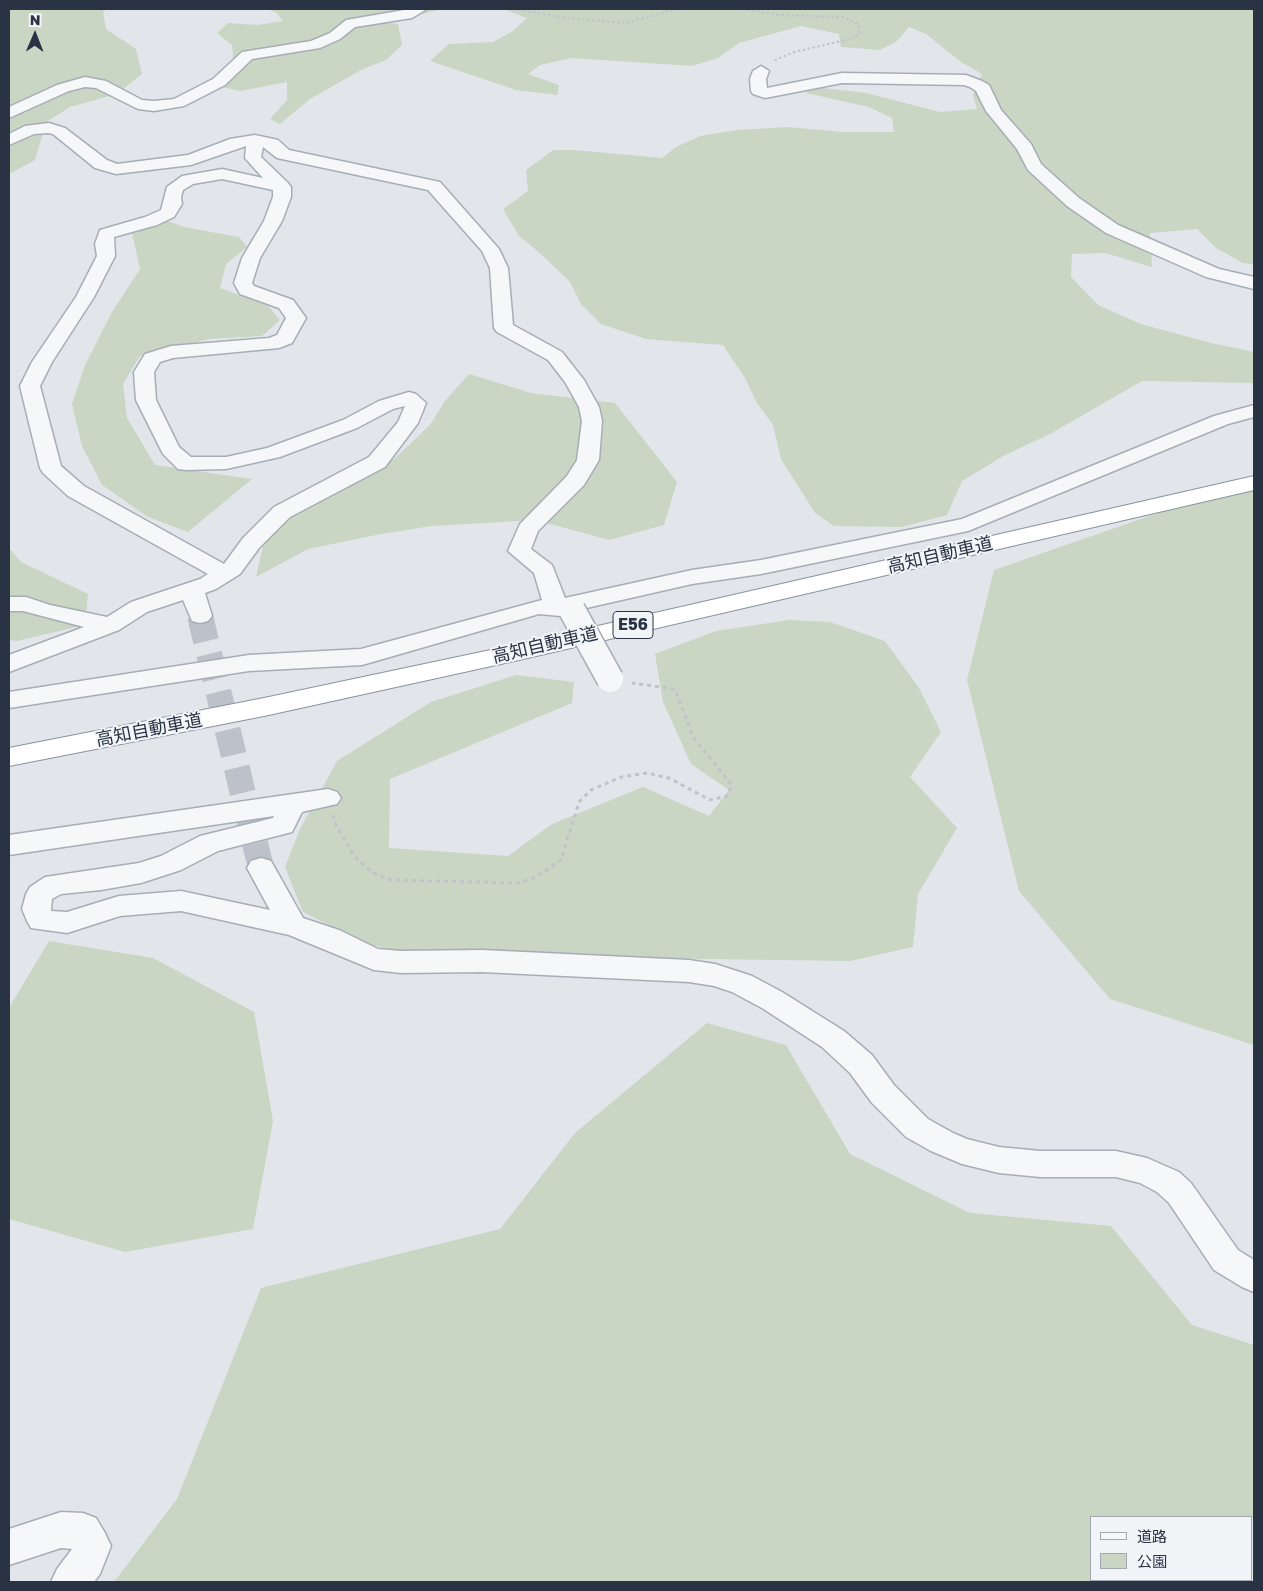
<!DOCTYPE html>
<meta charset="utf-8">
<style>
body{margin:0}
#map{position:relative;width:1263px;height:1591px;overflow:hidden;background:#e2e6eb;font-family:"Golos Text","Noto Sans JP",sans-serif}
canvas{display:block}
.frame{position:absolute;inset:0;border:10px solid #293344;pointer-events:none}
.legend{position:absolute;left:1090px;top:1516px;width:162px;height:65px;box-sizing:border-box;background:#f2f5f8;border:1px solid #a2a7b0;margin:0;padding:6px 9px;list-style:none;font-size:15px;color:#293344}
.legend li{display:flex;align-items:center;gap:10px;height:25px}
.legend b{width:25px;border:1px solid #a2a7b0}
.north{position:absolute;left:10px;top:10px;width:50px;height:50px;-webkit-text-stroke:4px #f2f5f8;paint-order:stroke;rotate:1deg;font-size:14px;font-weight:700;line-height:20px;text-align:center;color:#293344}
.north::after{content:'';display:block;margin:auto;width:18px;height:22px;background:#293344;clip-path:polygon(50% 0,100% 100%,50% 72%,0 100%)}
</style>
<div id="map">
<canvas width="1263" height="1591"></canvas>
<div class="frame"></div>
<ul class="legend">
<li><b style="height:6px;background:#f5f7f9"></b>道路</li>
<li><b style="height:14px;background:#c8d6c3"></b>公園</li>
</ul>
<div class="north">N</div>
</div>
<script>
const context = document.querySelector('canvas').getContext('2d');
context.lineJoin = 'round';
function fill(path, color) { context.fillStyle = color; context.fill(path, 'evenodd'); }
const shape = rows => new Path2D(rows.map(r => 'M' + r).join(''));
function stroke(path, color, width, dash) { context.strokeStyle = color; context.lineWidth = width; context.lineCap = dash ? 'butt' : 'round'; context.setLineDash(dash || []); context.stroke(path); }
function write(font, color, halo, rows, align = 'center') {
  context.font = font + ' "Golos Text","Noto Sans JP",sans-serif'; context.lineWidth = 4; context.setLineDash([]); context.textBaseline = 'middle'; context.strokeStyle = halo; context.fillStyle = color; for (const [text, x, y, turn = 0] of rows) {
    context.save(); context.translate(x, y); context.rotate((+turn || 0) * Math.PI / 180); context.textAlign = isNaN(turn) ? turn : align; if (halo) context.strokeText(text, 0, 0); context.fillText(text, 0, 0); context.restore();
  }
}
const green = shape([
 [9,9,107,9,103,12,106,29,136,49,142,74,117,94,70,107,46,122,35,160,9,174],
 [267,9,443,9,413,16,360,20,398,24,402,45,386,60,361,70,310,99,280,124,270,119,287,100,287,82,240,91,217,86,231,75,233,57,232,45,217,33,228,23,258,25,283,21,276,12],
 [503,9,1254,9,1254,264,1243,263,1216,248,1197,229,1150,233,1152,267,1105,253,1072,254,1071,277,1098,305,1141,324,1211,343,1254,352,1254,383,1142,381,1050,434,1005,455,962,481,947,515,902,527,834,526,815,513,781,459,773,425,757,403,745,378,723,345,646,339,601,324,581,304,570,282,542,255,519,236,503,209,528,191,526,170,553,150,575,150,662,158,676,147,700,136,738,130,788,127,842,132,894,132,892,118,869,107,806,93,815,87,866,93,940,112,977,109,973,95,982,74,961,62,926,34,909,27,897,41,880,50,841,47,839,34,801,26,739,43,718,58,692,66,571,58,540,65,528,74,559,85,557,95,516,90,430,61,449,44,493,42,513,31,527,18],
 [154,216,184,227,239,237,247,247,226,264,220,288,268,306,280,320,262,336,210,339,140,356,123,384,127,418,155,465,252,479,188,532,148,517,102,485,82,446,72,404,85,365,112,312,140,269,132,233],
 [469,374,531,393,615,403,677,482,664,525,609,540,536,520,432,526,381,534,308,549,256,577,267,529,394,459,430,425,445,401],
 [1254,491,1254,1045,1110,999,1019,891,967,680,994,570,1201,498],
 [9,548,21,562,88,594,85,625,17,641,9,640],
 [789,620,830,622,885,641,919,688,941,732,910,777,957,828,918,894,913,947,850,961,415,955,364,943,303,912,285,867,300,829,337,761,431,702,516,675,574,682,572,703,390,779,389,848,508,856,552,824,643,787,709,816,729,790,691,764,663,702,655,654,716,631],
 [49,941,153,958,254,1012,273,1121,253,1229,125,1252,9,1219,9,1008],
 [707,1023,786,1045,850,1154,970,1213,1111,1226,1192,1325,1254,1345,1254,1518,1092,1517,1092,1580,1154,1580,1150,1582,114,1582,177,1499,261,1288,500,1229,575,1133]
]);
const minorTunnel = shape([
 [200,616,261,868]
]);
const pathFar1 = shape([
 [513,9,574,19,627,23,677,9],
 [742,9,781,15,843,17,858,24,860,32,854,38,794,52,773,61]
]);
const path = shape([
 [333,815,336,825,354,856,373,873,391,880,518,883,538,876,561,860,579,802,591,790,621,777,647,773,669,778,710,800,727,796,732,785,693,737,675,689,632,683]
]);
const minor = shape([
 [410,9,427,9,412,18,355,27,340,39,320,48,252,59,225,85,184,106,154,111,138,109,96,88,85,87,69,91,9,118,9,107,57,85,85,77,106,81,142,100,154,101,174,99,213,79,242,52,311,41,330,33,346,20,410,9],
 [761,66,769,71,766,79,767,88,842,73,966,75,982,81,989,85,1001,110,1031,144,1041,164,1079,198,1118,225,1219,269,1254,277,1254,289,1206,277,1106,233,1067,206,1028,170,1017,149,986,111,976,91,970,87,964,85,842,83,765,98,753,94,751,91,750,79,753,71,761,66],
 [49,123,65,128,107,160,117,164,188,155,230,139,255,135,278,140,289,150,440,182,499,249,508,268,513,325,562,352,584,380,599,407,602,421,599,460,584,485,538,531,531,549,552,565,565,598,692,570,761,560,962,519,1214,416,1254,405,1254,417,1228,424,968,531,761,574,692,584,582,609,579,615,571,617,539,614,362,665,249,671,9,708,9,692,249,655,361,649,542,600,534,573,508,551,520,524,567,476,577,460,582,421,579,407,565,382,548,360,497,332,494,328,490,268,482,251,428,190,277,158,263,147,261,157,288,183,291,187,291,197,282,221,260,258,252,283,254,286,293,300,306,318,292,343,279,348,173,358,160,362,154,372,156,400,179,447,191,457,226,457,267,448,343,420,379,401,409,392,416,394,426,403,418,423,385,467,290,517,259,548,240,574,216,589,205,593,212,616,208,621,200,623,192,621,183,600,147,612,119,630,9,672,9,655,84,627,23,611,9,611,9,597,26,597,50,605,107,617,131,602,200,579,208,574,68,496,43,473,40,468,20,386,32,362,76,297,97,256,95,244,100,230,145,217,161,210,167,187,182,176,222,169,263,178,245,158,246,146,191,165,116,174,95,168,53,134,48,133,34,134,9,145,9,134,25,126,49,123],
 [222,179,273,190,273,197,264,221,242,258,234,283,240,294,279,308,286,318,277,335,269,338,171,346,145,354,134,372,136,400,163,454,178,469,186,470,226,469,280,457,357,428,393,409,405,406,398,422,369,457,274,507,243,538,224,564,84,486,61,466,40,386,52,362,94,297,115,256,114,237,157,225,174,217,182,204,181,197,183,190,193,184,222,179],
 [328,789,337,792,341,798,337,804,302,812,292,832,218,851,181,870,141,883,101,890,61,894,52,899,51,911,67,912,119,896,181,891,270,910,247,868,251,861,261,858,271,861,303,918,339,930,378,949,401,951,482,950,689,960,715,964,752,976,782,992,844,1031,872,1055,894,1085,928,1119,953,1133,967,1139,999,1147,1040,1151,1116,1151,1147,1158,1179,1172,1191,1183,1238,1250,1254,1260,1254,1292,1242,1287,1214,1270,1169,1203,1157,1192,1140,1183,1116,1177,1040,1177,999,1173,962,1164,931,1151,906,1137,872,1103,850,1073,822,1047,762,1008,732,992,714,986,689,982,482,972,401,973,374,970,289,935,181,911,120,916,67,933,31,928,27,921,22,909,26,894,30,887,45,877,139,863,161,856,200,836,273,818,274,816,9,855,9,835,328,789],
 [61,1512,83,1513,96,1518,105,1533,111,1546,100,1574,94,1582,51,1582,57,1569,72,1549,61,1548,9,1565,9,1529,61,1512]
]);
const motorway = shape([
 [1254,476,1254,490,519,660,264,716,9,766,9,748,264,698,519,644,1254,476]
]);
const minorBridge = shape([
 [572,610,610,679]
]);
const shields = [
 [633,625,40]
];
const shieldNames = [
 ["E56",633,625]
];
const streetNames = [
 ["高知自動車道",940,555,-13],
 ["高知自動車道",545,645,-13],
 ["高知自動車道",149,730,-11]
];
fill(green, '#c8d6c3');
stroke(minorTunnel, '#bdc2ca', 26, [26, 13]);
stroke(minor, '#a7adb6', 3);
stroke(motorway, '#8993a3', 2);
stroke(pathFar1, '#c0c4ca', 2, [2.5, 2.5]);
stroke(path, '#c0c4ca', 3, [4, 4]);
fill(minor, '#f5f7f9');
fill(motorway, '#fff');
stroke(minorBridge, '#a7adb6', 29, []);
stroke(minorBridge, '#f5f7f9', 26);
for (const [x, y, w] of shields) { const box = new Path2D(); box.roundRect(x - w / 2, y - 13.5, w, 27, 4); context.fillStyle = '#f2f5f8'; context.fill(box); stroke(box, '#293344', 1); }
write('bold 16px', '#293344', null, shieldNames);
write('18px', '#293344', '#f2f5f8', streetNames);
</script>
